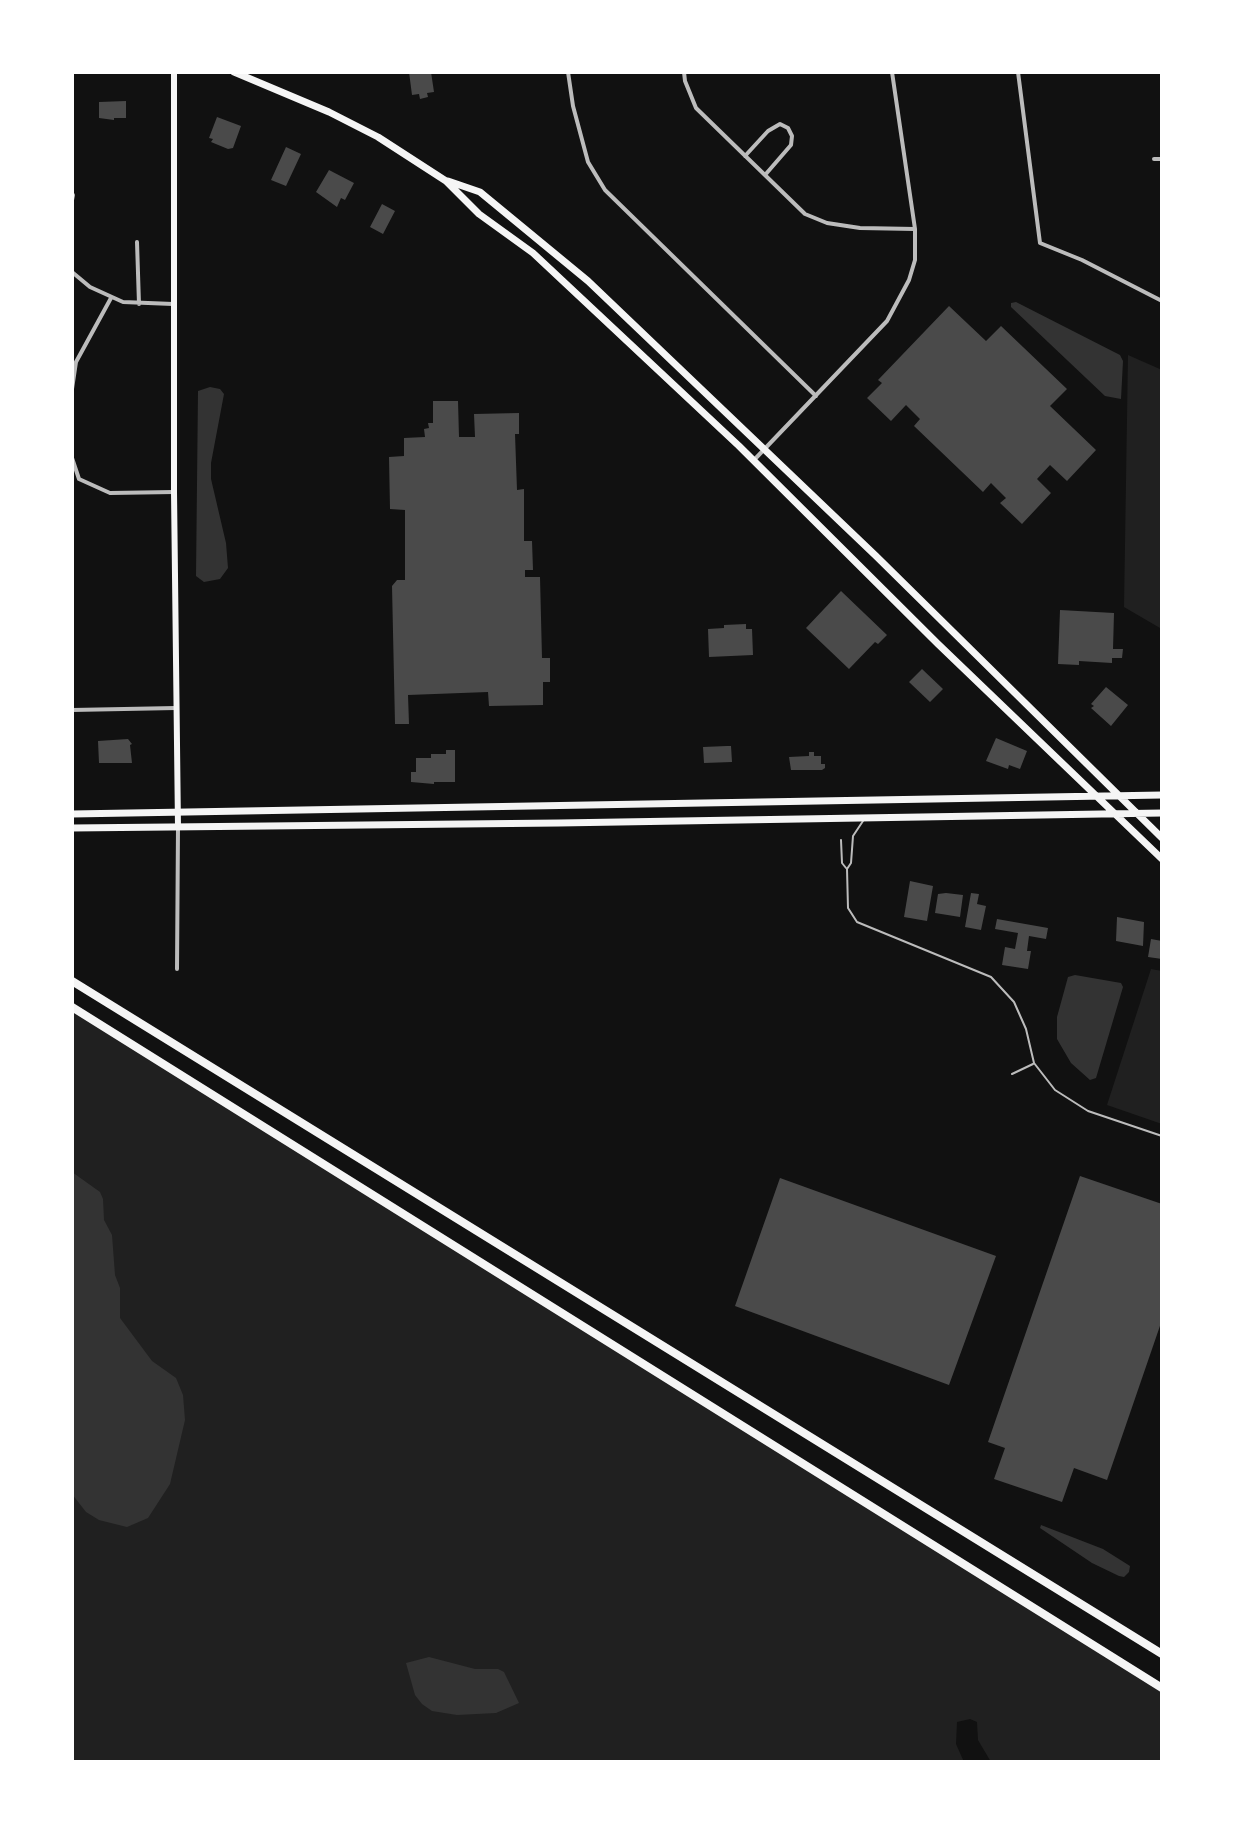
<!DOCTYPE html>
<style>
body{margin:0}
#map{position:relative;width:1234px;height:1834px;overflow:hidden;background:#111;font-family:Karla,sans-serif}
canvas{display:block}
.frame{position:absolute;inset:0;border:74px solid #fff;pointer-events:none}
</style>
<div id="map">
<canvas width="1234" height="1834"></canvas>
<div class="frame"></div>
</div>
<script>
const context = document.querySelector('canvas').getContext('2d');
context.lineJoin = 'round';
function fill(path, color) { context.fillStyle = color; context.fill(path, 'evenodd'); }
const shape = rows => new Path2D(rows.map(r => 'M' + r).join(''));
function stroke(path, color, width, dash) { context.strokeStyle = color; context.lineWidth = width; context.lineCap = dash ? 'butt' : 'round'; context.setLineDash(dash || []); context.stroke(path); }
const green = shape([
 [1128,355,1162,370,1162,678,1160,628,1124,607],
 [1151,969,1162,971,1162,1124,1107,1105],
 [72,1007,1162,1690,1162,1762,991,1762,978,1740,977,1722,970,1719,957,1722,956,1744,964,1762,72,1762]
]);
const water = shape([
 [1016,302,1120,355,1123,361,1121,399,1105,396,1011,307,1011,303],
 [210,387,220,389,224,394,211,463,211,479,226,543,228,568,220,579,204,582,196,576,198,391],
 [1075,975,1121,983,1123,987,1096,1078,1090,1080,1071,1063,1057,1039,1057,1017,1068,977],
 [72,1172,100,1192,103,1199,104,1220,112,1235,115,1275,120,1288,120,1318,152,1361,176,1378,183,1395,185,1420,170,1484,148,1518,127,1527,99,1520,86,1512,72,1494],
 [1041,1525,1103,1549,1130,1566,1129,1572,1124,1577,1119,1576,1092,1563,1040,1528],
 [429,1657,475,1669,498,1669,504,1672,519,1703,496,1713,457,1715,432,1711,422,1704,415,1695,406,1663]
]);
const building = shape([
 [409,72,431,72,434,92,427,93,428,97,420,99,419,94,412,95],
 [126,101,126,118,114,118,114,120,99,118,99,102],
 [217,117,241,126,233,148,228,149,211,142,213,139,209,138],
 [286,147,301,154,286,186,271,180],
 [329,170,354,183,345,200,341,198,337,207,316,192],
 [382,204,395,211,383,234,370,227],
 [949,306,986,341,1001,326,1067,389,1050,406,1096,450,1067,481,1050,465,1037,479,1051,493,1022,524,1000,503,1006,498,991,483,983,492,914,426,920,419,906,405,891,421,867,398,882,383,878,380],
 [433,401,458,401,459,437,475,437,474,414,519,413,519,434,515,434,517,490,524,489,524,541,532,541,533,570,525,570,525,577,540,577,542,658,550,658,550,682,543,682,543,705,489,706,488,692,408,695,409,724,395,724,392,586,397,580,405,580,405,510,390,509,389,457,404,456,404,438,425,437,424,429,429,428,428,423,433,423],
 [841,591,887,635,878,644,875,642,849,669,806,628],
 [1060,610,1114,613,1113,649,1123,649,1122,658,1112,658,1112,663,1079,661,1079,665,1058,664],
 [746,624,746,629,752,629,753,655,709,657,708,629,724,628,724,625],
 [922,669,943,689,930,702,909,682],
 [1106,687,1128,705,1111,726,1091,708,1094,706,1091,704],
 [996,738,1027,751,1020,769,1009,765,1008,769,986,761],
 [128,739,132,744,130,745,132,763,99,763,98,741],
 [727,746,731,746,732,762,704,763,703,747],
 [446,750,455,750,455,782,434,782,434,784,411,782,411,772,416,772,416,758,431,758,431,754,446,754],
 [809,752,814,752,814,756,821,756,821,764,825,764,825,768,822,770,791,770,789,757,809,756],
 [910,881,933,886,927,921,904,917],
 [946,893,963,895,960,917,935,913,938,894],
 [971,893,979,894,977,904,986,906,981,930,965,927],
 [1117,917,1144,922,1143,946,1116,941],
 [997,919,1048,928,1046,939,1029,936,1027,951,1031,951,1028,969,1002,965,1005,947,1015,949,1018,933,995,929],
 [1151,939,1162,941,1162,959,1148,957],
 [1080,1176,1162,1204,1162,1320,1107,1480,1074,1468,1062,1502,994,1479,1005,1448,988,1442],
 [780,1178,996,1256,949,1385,735,1306]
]);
const service = shape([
 [863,821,853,836,851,863,847,869,848,908,857,922,991,977,1014,1002,1026,1029,1034,1063,1055,1090,1088,1111,1162,1136],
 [841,840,842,863,846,868],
 [1012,1074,1033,1064]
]);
const minor = shape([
 [568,72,573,106,588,162,605,190,816,396],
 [684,72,685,81,696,108,805,214,827,223,860,228,915,229],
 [1018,72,1040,243,1082,260,1162,301],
 [745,156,768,131,780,124,788,128,792,136,791,145,765,175],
 [1154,159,1162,159],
 [72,200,73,195],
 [137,242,139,304],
 [72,272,90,287,123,302,173,304],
 [72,389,76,362,111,298],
 [72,458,79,479,110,493,174,492],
 [754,460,887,321,909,280,915,260,915,229,892,72],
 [72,710,176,708],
 [177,969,178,827]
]);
const secondary = shape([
 [174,72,174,492,178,827]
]);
const primary = shape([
 [234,72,329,112,378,137,446,181,479,214,533,253,739,446,938,644,1162,859],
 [448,181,480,192,588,281,876,556,1162,838],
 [72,814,1162,795],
 [72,828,559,823,1162,813]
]);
const motorway = shape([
 [72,981,1162,1654],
 [72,1007,1162,1688]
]);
fill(green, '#202020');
fill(water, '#333');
fill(building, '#4a4a4a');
stroke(service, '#bcbcbc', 2);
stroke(minor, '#bcbcbc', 4);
stroke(secondary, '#f5f5f5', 6);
stroke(primary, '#f5f5f5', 7);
stroke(motorway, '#f5f5f5', 8);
</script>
